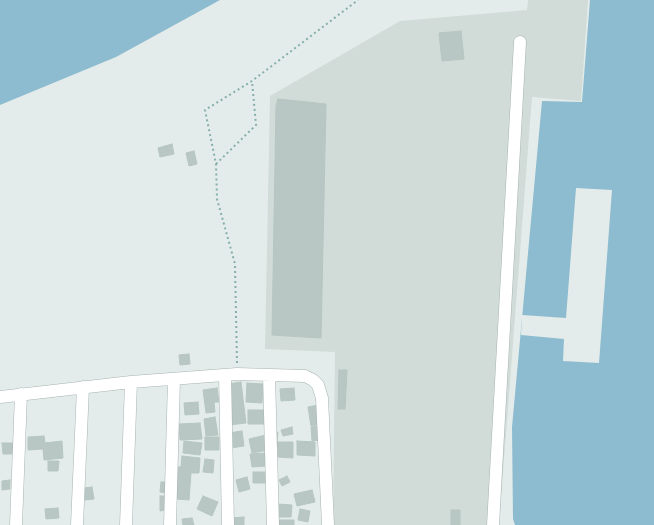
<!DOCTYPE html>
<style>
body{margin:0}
canvas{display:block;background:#e3ecea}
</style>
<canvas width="654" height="525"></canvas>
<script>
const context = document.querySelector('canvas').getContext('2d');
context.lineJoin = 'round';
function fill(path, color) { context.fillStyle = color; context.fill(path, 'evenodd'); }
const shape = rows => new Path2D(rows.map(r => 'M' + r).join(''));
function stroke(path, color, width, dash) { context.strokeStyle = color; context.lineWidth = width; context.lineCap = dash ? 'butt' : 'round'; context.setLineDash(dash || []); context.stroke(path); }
const built = shape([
 [528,0,588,0,581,101,532,97,499,525,333,525,335,352,265,349,270,96,400,21,527,10]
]);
const water = shape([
 [0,0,220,0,116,57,0,105],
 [590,0,654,0,654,525,515,525,513,519,512,427,542,101,582,102]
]);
const pier = shape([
 [576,188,612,190,599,363,563,361,564,339,521,335,522,315,566,318]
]);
const building = shape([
 [461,31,464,59,442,61,439,33,461,31],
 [278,99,326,104,321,338,272,335,276,106,278,99],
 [172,144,174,154,160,157,158,148,172,144],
 [194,151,197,164,189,166,186,153,194,151],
 [189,354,190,364,180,365,179,355,189,354],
 [339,370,347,370,345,409,338,409,339,370],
 [241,382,246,423,229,425,228,415,232,415,228,384,241,382],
 [247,383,263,384,262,403,246,402,247,383],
 [217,388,219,402,214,402,215,412,206,413,203,390,217,388],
 [294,388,295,400,281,401,280,389,294,388],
 [198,402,199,414,185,415,184,403,198,402],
 [318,405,321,424,311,426,308,407,318,405],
 [248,410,264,410,264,424,248,424,248,410],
 [215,417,218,435,206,436,204,419,215,417],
 [200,423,202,439,180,440,179,424,200,423],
 [320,426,321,440,312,441,311,427,320,426],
 [292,427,293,434,283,436,281,430,292,427],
 [242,431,244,446,231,448,229,433,242,431],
 [270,432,278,432,277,442,293,442,293,458,278,457,278,447,270,447,270,432],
 [266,435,269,450,252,453,249,439,266,435],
 [44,436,45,443,62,441,63,458,44,460,43,449,28,450,28,437,44,436],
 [205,437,219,437,219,450,205,450,205,437],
 [184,441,202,443,200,455,183,453,184,441],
 [297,441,315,442,315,456,297,455,297,441],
 [2,443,16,443,16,454,3,454,2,443],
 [265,453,266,466,252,467,250,454,265,453],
 [182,456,200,458,199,473,191,473,189,500,176,499,178,467,181,467,182,456],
 [205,459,214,460,213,473,203,472,205,459],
 [48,461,59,461,58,471,48,471,48,461],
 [253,472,269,472,269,483,253,483,253,472],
 [287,476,290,482,282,486,279,480,287,476],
 [247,477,250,489,239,492,236,480,247,477],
 [10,480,10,489,2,490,2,481,10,480],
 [161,482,166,482,165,493,160,492,161,482],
 [92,487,94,499,85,500,84,488,92,487],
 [312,490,315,502,297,506,294,494,312,490],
 [160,496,165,496,166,510,160,511,160,496],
 [203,496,218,502,212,516,197,509,203,496],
 [278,504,292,505,291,517,277,517,278,504],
 [58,508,59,518,46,519,45,509,58,508],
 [300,509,310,511,308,522,298,520,300,509],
 [451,510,460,510,460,525,451,525,451,510],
 [244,517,244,525,232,525,231,518,244,517],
 [192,518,194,525,183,525,182,519,192,518],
 [277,520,294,520,294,525,277,525,277,520]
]);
const path = shape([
 [216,164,256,125,252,81],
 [237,363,235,264,217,199,216,164,205,110,252,81,358,0]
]);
const minor = shape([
 [225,375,228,525],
 [269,375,273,525],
 [0,397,131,382,237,374,305,376,313,380,318,385,322,398,328,525],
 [16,525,21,394],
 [77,525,83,387],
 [126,525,131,382],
 [170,525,174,379],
 [493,525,520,42]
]);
fill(built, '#d1dcd9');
fill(water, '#8dbbcf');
fill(pier, '#e3ecea');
fill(building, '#b8c7c3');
stroke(building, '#b6c6c1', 1);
stroke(minor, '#a6b4b2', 13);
stroke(path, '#85afa8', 2, [2, 3]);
stroke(minor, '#fff', 12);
</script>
